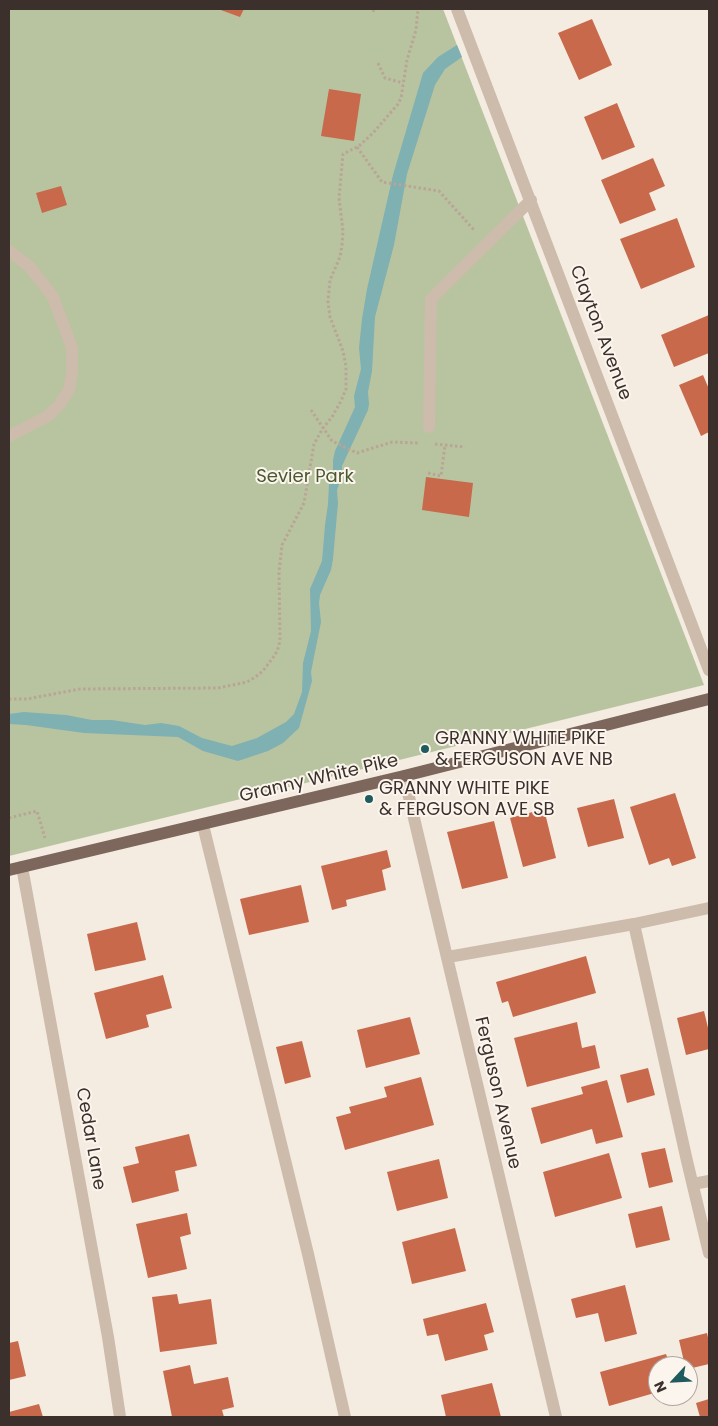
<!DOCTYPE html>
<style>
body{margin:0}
#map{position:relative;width:718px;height:1426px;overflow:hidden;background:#f4ebe1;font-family:Poppins,sans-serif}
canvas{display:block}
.frame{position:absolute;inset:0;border:10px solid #3b302b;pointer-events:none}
.north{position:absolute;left:648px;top:1356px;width:50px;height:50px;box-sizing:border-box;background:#fbf5ee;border:1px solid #aea6a0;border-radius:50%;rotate:245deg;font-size:14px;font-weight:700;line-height:20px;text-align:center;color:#3b302b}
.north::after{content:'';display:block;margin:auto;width:18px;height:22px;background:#1f5a5e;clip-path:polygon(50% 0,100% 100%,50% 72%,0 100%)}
</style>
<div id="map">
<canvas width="718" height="1426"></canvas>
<div class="frame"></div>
<div class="north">N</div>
</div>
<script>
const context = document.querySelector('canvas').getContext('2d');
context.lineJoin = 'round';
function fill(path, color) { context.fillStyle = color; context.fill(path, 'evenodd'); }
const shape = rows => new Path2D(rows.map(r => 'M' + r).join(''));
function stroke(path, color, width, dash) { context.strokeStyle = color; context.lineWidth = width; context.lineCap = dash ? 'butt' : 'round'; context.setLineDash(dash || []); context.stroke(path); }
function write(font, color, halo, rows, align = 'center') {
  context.font = font + ' Poppins,sans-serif'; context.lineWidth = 4; context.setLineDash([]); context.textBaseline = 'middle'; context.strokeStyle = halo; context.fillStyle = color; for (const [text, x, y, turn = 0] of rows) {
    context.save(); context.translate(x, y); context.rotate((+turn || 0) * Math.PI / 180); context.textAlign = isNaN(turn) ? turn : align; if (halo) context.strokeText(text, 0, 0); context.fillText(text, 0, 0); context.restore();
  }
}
const green = shape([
 [9,9,443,9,704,685,9,856]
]);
const water = shape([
 [457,45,462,57,445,69,435,85,407,174,394,245,375,317,372,371,368,392,369,404,368,410,342,466,342,476,337,490,338,503,333,559,331,570,320,595,319,603,321,622,311,672,312,681,299,728,283,743,268,751,238,761,203,751,178,737,84,733,26,725,9,724,9,714,24,712,66,715,92,720,112,720,145,725,161,723,179,726,202,738,232,746,257,738,286,722,294,714,302,692,303,663,311,631,310,589,322,561,325,525,328,504,329,484,333,475,333,460,335,451,355,407,354,396,361,369,359,348,362,319,367,289,393,175,423,73,438,57]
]);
const building = shape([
 [218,9,244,9,240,17],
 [592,19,612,65,579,80,558,33],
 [329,89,361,94,354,141,321,136],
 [617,103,635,147,602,160,584,117],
 [653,158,665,186,649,193,656,210,620,224,601,180],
 [61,186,67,205,42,213,36,193],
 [677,218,695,267,641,289,620,239],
 [709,315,709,353,674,367,661,335],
 [703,375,709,389,709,432,701,436,679,385],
 [426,477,473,483,469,517,422,510],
 [675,793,696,858,672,866,669,858,649,865,630,807],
 [614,799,624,838,588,847,577,808],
 [544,809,556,858,523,867,510,818],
 [494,821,508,878,462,889,447,832],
 [387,850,391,867,382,870,386,890,346,900,347,906,332,910,321,866],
 [301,885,309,922,249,935,240,899],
 [137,922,146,960,95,971,87,934],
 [586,956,596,993,513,1017,508,1001,502,1003,496,982],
 [163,975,172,1008,146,1015,149,1027,106,1039,94,993],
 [704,1011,709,1032,709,1049,686,1055,677,1018],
 [410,1017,420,1054,366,1068,357,1030],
 [577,1022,582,1048,595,1045,600,1068,527,1087,514,1038],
 [302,1041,311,1077,285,1084,276,1047],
 [648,1068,655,1095,627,1103,620,1075],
 [421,1077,434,1125,345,1150,336,1117,351,1113,349,1107,387,1097,384,1087],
 [607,1080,623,1137,596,1144,592,1129,541,1144,531,1108,583,1094,581,1087],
 [189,1134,197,1166,175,1171,179,1191,132,1203,123,1167,139,1163,135,1147],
 [665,1148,673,1182,649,1188,641,1153],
 [609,1153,622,1198,555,1217,543,1172],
 [439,1159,448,1198,397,1211,387,1172],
 [662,1206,670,1240,636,1248,628,1214],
 [187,1213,191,1234,180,1237,187,1269,148,1278,136,1224],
 [455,1228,466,1271,412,1284,402,1242],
 [625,1285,637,1334,605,1342,598,1313,576,1318,571,1299],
 [177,1294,179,1304,211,1299,217,1344,160,1352,152,1297],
 [486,1303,494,1332,484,1335,488,1350,445,1361,438,1334,427,1336,423,1319],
 [707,1333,709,1342,709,1364,688,1369,688,1366,685,1366,679,1340],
 [18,1341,26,1376,9,1380,9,1343],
 [666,1354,670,1366,658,1366,658,1392,609,1406,600,1372],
 [190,1365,194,1384,228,1377,234,1407,222,1410,224,1417,172,1417,163,1371],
 [492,1383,501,1417,446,1417,441,1395],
 [709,1399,709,1417,700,1417,696,1403],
 [39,1404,43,1417,9,1417,9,1412]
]);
const path = shape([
 [373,12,374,9],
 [378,63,385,78,403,83],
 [357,147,382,182,439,191,474,230],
 [311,410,332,441,357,453,392,442,419,443],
 [435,444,465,447],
 [428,473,441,476,445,445],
 [9,699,27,699,80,689,218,688,247,682,254,678,263,671,275,655,279,646,280,638,279,572,282,545,304,503,314,444,323,428,332,417,341,401,346,389,346,366,343,351,330,317,328,302,330,280,340,257,342,245,343,231,339,198,343,154,359,146,373,133,398,104,401,98,407,60,416,30,418,9],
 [9,818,37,811,45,838]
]);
const minor = shape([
 [457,9,709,670],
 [9,251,30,267,53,297,72,348,72,373,69,390,60,404,48,416,9,436],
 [429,427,431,299,531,200],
 [404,776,556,1417],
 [203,825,308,1254,345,1417],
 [22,867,108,1337,120,1417],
 [634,924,687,1161,709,1253],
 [448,957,634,924,709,908],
 [693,1184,709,1181]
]);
const major = shape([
 [9,870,404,776,709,699]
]);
const markers = [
 [425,749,5,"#1f5a5e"],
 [369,799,5,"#1f5a5e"]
];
const streetNames = [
 ["Clayton Avenue",600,333,69],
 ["Granny White Pike",319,779,-13],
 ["Ferguson Avenue",497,1093,77],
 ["Cedar Lane",90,1139,80]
];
const parkNames = [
 ["Sevier Park",305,477]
];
const poiNames = [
 ["GRANNY WHITE PIKE",435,739],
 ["& FERGUSON AVE NB",435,760],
 ["GRANNY WHITE PIKE",379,789],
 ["& FERGUSON AVE SB",379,810]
];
fill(green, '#b8c4a0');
fill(water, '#7fb0b2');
fill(building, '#c8694b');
stroke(path, '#b9a596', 3, [2.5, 2.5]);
stroke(minor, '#cdbbac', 12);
stroke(major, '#7d675c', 12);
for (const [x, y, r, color] of markers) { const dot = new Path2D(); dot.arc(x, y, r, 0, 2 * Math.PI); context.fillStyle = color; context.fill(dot); stroke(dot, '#fbf5ee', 2); }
write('18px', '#3b302b', '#fbf5ee', streetNames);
write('18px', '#4a5a2e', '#fbf5ee', parkNames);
write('18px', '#3b302b', '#fbf5ee', poiNames, 'left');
</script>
